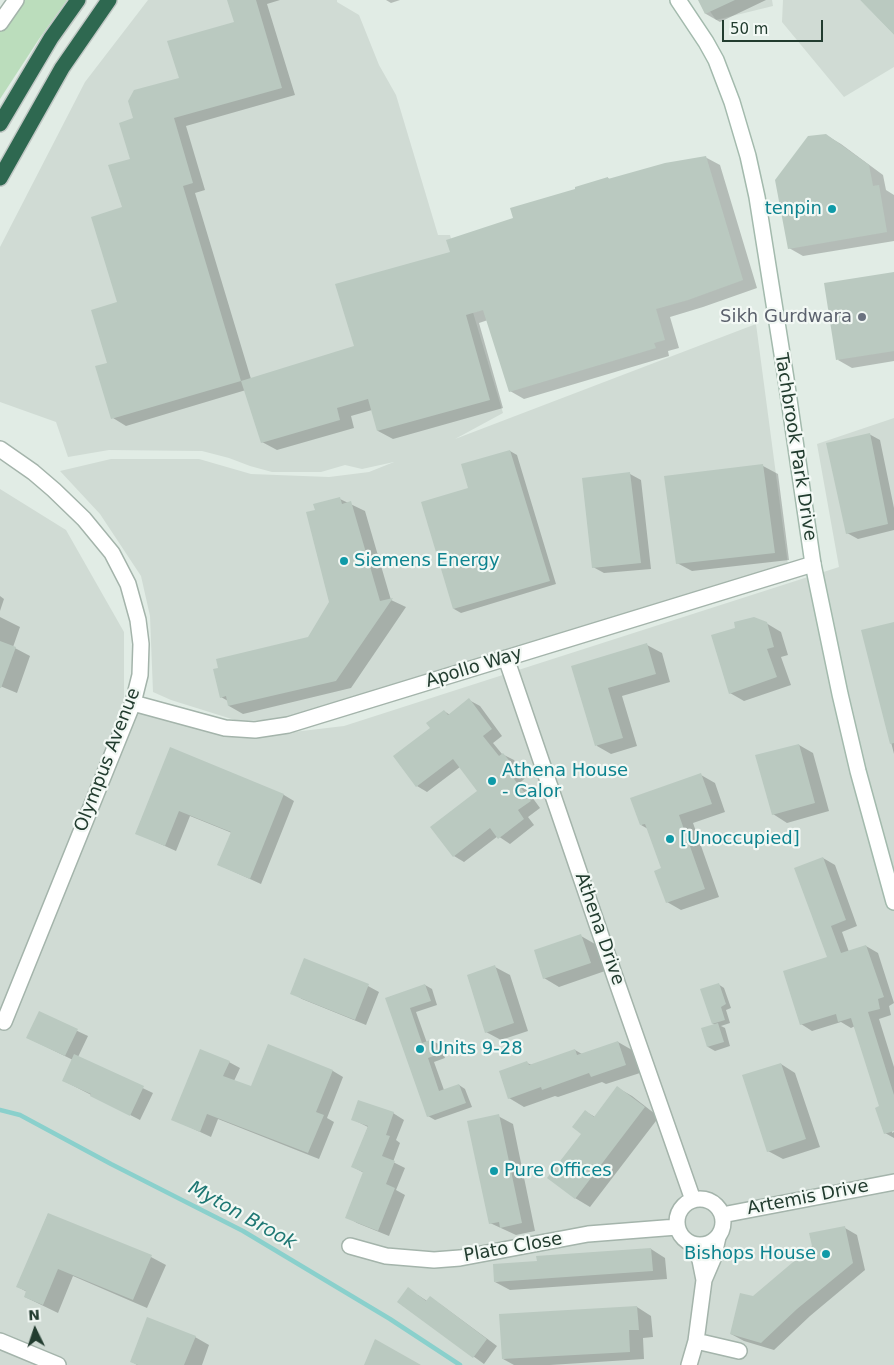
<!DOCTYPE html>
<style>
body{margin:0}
#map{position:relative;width:894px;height:1365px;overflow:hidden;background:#e1ece5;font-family:"DejaVu Sans",sans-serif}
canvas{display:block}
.north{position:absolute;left:10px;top:1305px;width:50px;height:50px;-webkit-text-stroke:4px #f2f8f4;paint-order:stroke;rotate:356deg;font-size:14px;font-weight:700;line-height:20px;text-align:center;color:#223c2f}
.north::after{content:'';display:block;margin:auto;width:18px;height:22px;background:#223c2f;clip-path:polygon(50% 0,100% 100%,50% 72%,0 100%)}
.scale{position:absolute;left:722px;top:20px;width:101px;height:22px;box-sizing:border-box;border:2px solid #223c2f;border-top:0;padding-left:6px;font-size:15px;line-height:18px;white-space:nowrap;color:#223c2f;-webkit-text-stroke:4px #f2f8f4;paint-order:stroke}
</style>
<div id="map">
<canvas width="894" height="1365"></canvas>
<div class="north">N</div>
<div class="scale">50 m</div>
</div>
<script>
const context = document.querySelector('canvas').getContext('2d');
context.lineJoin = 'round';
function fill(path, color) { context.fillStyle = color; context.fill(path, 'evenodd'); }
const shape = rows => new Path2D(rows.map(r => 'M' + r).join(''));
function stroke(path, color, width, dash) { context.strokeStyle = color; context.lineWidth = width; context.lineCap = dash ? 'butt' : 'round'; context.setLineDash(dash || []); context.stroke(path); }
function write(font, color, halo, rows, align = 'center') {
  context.font = font + ' "DejaVu Sans",sans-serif'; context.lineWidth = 4.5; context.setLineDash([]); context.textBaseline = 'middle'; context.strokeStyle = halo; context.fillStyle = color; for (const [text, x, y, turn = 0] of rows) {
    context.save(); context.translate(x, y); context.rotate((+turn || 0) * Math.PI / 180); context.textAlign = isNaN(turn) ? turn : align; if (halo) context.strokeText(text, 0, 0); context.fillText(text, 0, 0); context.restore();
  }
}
const built = shape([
 [148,0,337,0,337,2,359,15,379,65,396,95,438,235,450,235,503,413,455,439,756,324,788,565,292,719,238,721,171,700,153,692,150,616,141,576,100,514,60,471,111,459,199,459,251,474,329,477,369,472,394,462,362,469,345,465,321,472,272,472,250,466,229,458,202,451,109,450,68,457,56,422,0,402,0,247,85,82],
 [702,0,772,0,773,6,716,20],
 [783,0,860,0,894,35,894,67,844,97,782,22],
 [894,418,894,1365,0,1365,0,489,66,530,124,632,124,698,177,718,251,737,344,726,839,567,817,444]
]);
const green = shape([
 [19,0,67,0,39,39,0,99,0,29]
]);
const shadow = shape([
 [229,0,280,0,267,4,295,95,186,126,205,190,195,193,251,379,356,347,451,252,514,219,577,190,608,178,611,180,705,157,720,165,757,288,703,307,670,317,679,348,668,351,669,356,524,399,510,391,488,320,479,323,503,408,393,439,378,431,372,410,351,416,354,428,277,450,262,442,246,390,126,426,113,418,109,364,118,303,123,208,132,160,135,119,180,78,235,23],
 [386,0,400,0,391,3],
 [700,0,766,0,720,22,706,14],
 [826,135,841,144,883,175,886,190,894,195,894,241,803,256,789,248],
 [894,273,894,361,852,368,838,360],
 [869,434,880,440,894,508,894,530,858,539,847,533],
 [510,451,517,455,556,584,461,613,454,609,470,489],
 [763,466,778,474,789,560,692,571,677,563],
 [630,474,641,480,651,569,604,573,593,567],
 [340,499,365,511,391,600,406,607,351,688,243,714,229,706,228,701,221,697,309,638,330,602,316,511],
 [0,596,4,599,0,611],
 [0,617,20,627,13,647,30,656,17,693,0,686],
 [766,623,781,632,788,655,781,657,791,685,744,701,730,693],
 [894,623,894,754,863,631],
 [647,645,662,653,670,682,622,696,637,746,611,754,597,746,573,667],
 [469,700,480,706,502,736,493,743,502,754,514,760,526,777,521,782,540,808,528,817,534,825,510,844,498,836,464,862,454,856,479,791,460,767,427,792,417,786,432,728,444,711,450,715],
 [799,745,813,753,829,811,787,823,773,814],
 [171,749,284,795,294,801,261,884,219,865,232,833,190,816,176,851,136,833],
 [701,775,715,783,725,812,693,823,719,897,681,910,667,902,663,869,648,829,641,825],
 [823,858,835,865,857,926,842,932,849,952,866,946,878,953,894,1003,889,1006,891,1015,879,1019,894,1067,894,1129,892,1130,892,1133,894,1132,894,1138,885,1133,880,1107,855,1026,851,1028,841,1022,812,1031,801,1024,829,958],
 [581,936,595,944,605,971,559,987,544,978],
 [305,960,368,986,379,992,366,1025,302,999,292,993],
 [495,967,510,975,528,1031,501,1040,486,1032],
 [718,984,724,988,731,1008,726,1010,730,1023,721,1026,725,1028,730,1046,715,1051,708,1047,703,1029,716,1025,713,1024],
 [425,985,432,989,437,1005,416,1012,427,1043,433,1041,440,1045,445,1058,434,1062,444,1090,459,1085,465,1089,472,1107,435,1120,428,1116,387,998],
 [39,1013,88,1036,78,1057,153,1093,140,1120,64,1081,73,1060,28,1038],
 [618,1042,632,1050,640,1073,606,1084,602,1082,558,1097,555,1096,524,1107,509,1098,527,1063,532,1065,575,1050,582,1054],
 [269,1046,333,1071,343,1077,327,1118,334,1122,319,1159,218,1119,211,1137,172,1119,229,1062,240,1068,234,1081,252,1088],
 [781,1064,795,1073,820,1147,783,1159,768,1151],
 [618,1088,632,1096,659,1117,590,1207,575,1198,585,1111,595,1117],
 [393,1113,404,1120,396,1140,400,1143,393,1162,405,1168,396,1190,405,1195,389,1236,357,1223,347,1217,364,1173,353,1167,368,1127,352,1119],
 [498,1116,513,1124,535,1231,516,1235,490,1223],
 [48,1214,151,1257,166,1265,147,1308,73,1276,58,1313,25,1297,27,1292,18,1287],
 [845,1228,857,1235,865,1270,810,1316,774,1350,744,1341,731,1334,753,1298],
 [651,1249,665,1258,667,1279,510,1290,495,1282],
 [418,1295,427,1301,440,1304,497,1346,484,1364,398,1302],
 [637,1307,651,1316,653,1337,643,1338,644,1359,550,1365,514,1365,503,1359],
 [195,1337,209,1345,202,1365,137,1365,131,1361]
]);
const stream = shape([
 [0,1110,20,1115,111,1164,243,1231,390,1319,460,1365]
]);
const building = shape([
 [227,0,256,0,282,88,174,118,193,183,183,186,241,381,111,419,95,366,107,363,91,310,117,302,91,217,122,207,108,165,130,159,119,123,133,118,128,101,134,90,179,78,167,41,234,22],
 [698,0,735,0,705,14],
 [860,0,894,0,894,35],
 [826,134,869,165,873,186,879,185,887,232,788,249,775,180,808,136],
 [706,156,743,280,688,300,656,309,665,340,654,343,656,348,509,392,483,310,466,315,490,400,377,431,368,399,337,408,340,420,261,443,241,381,354,346,335,284,450,252,446,240,513,218,510,208,575,189,575,187,608,177,608,179,665,163],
 [894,272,894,351,836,360,824,283],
 [870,433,888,524,846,534,826,443],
 [510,450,550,581,453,609,421,502,468,488,461,464],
 [763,464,775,553,676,564,664,476],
 [630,472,641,563,592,568,582,478],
 [340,497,342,504,351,501,380,601,393,598,336,681,228,706,226,696,220,698,213,669,218,668,216,659,308,637,329,602,306,512,315,510,313,504],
 [754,617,767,622,774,647,767,649,777,677,729,694,711,635,735,628,734,622],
 [894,622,894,743,890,744,861,630],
 [0,641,16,647,1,688,0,688],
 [647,643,656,674,608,688,623,738,595,746,571,666],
 [469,698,492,729,483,736,499,756,503,753,517,770,511,775,531,801,518,810,524,819,498,839,490,828,453,857,430,827,477,791,453,759,416,787,393,756,430,728,426,723,444,710,448,715],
 [799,744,815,803,772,815,755,755],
 [170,747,284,794,250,879,217,865,231,832,179,811,165,846,135,834],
 [701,773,712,804,679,815,705,889,666,903,654,871,661,868,645,824,640,825,630,798],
 [823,857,846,920,831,926,841,953,866,945,884,997,878,999,880,1009,868,1012,894,1095,894,1131,884,1134,875,1108,879,1106,851,1018,838,1022,836,1014,800,1025,783,971,827,957,794,868],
 [581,934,591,963,543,979,534,950],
 [304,958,369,984,355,1020,290,994],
 [495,965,514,1023,485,1033,467,975],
 [719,983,726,1004,721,1007,725,1020,712,1024,700,989],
 [425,984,431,1001,410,1008,422,1043,433,1039,439,1054,428,1058,439,1091,459,1084,466,1103,427,1117,385,998],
 [39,1011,78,1029,65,1056,26,1038],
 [718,1023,724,1042,707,1047,701,1028],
 [618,1041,626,1065,591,1077,589,1073,542,1090,541,1087,508,1099,499,1071,527,1061,529,1065,575,1049,577,1055],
 [268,1044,333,1070,316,1112,324,1115,308,1153,207,1114,200,1132,171,1120,200,1049,230,1061,223,1076,251,1086],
 [74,1054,144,1086,130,1116,90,1096,91,1094,62,1081],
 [781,1063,806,1139,767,1152,742,1075],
 [617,1086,645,1107,575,1199,547,1178,581,1134,572,1127,585,1110,594,1117],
 [358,1100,394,1112,386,1135,390,1136,382,1156,395,1161,386,1184,395,1188,378,1231,345,1218,363,1172,351,1167,368,1126,351,1120],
 [499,1114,522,1223,500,1228,499,1222,489,1224,467,1121],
 [48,1213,152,1255,133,1300,58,1269,43,1305,24,1297,26,1291,16,1287],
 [845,1226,853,1263,797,1309,761,1343,730,1334,740,1293,753,1296,812,1246,809,1233],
 [651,1248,653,1271,494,1282,493,1264,537,1261,536,1256],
 [408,1287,426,1301,430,1296,487,1339,473,1358,397,1302],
 [637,1306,639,1330,629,1330,630,1352,502,1359,499,1314],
 [147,1317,196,1336,184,1365,138,1365,130,1362],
 [375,1339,421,1365,364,1365]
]);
const street = shape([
 [0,23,16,0],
 [0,449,33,472,54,490,84,519,112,553,128,584,138,620,141,644,140,675,133,703,4,1022],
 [506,658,615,977,693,1200],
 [133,703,225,728,255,730,288,725,813,564],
 '677 1222a23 23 0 1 1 46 0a23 23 0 1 1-46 0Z',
 [722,1215,894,1182],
 [693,1245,700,1260,704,1280],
 [350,1246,386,1256,434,1260,460,1258,588,1234,677,1227],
 [0,1341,58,1365],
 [696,1341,739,1351],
 [689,1365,696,1341,704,1280,713,1259,718,1237]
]);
const secondary = shape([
 [678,0,706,42,716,60,732,102,748,156,757,197,786,379,813,564,840,694,858,771,894,902]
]);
const highway = shape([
 [0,124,51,38,78,0],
 [0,178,62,68,109,0]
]);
const markers = [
 [832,209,5,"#0f9aa8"],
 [862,317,5,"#6b7280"],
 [344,561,5,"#0f9aa8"],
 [492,781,5,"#0f9aa8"],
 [670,839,5,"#0f9aa8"],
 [420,1049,5,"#0f9aa8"],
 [494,1171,5,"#0f9aa8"],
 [826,1254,5,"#0f9aa8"]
];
const cultureNames = [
 ["tenpin",822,209,"right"],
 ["Siemens Energy",354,561],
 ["Athena House",502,771],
 ["- Calor",502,792],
 ["[Unoccupied]",680,839],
 ["Units 9-28",430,1049],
 ["Pure Offices",504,1171],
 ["Bishops House",816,1254,"right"]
];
const worshipNames = [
 ["Sikh Gurdwara",852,317]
];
const streetNames = [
 ["Tachbrook Park Drive",795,447,81],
 ["Apollo Way",474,668,-17],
 ["Olympus Avenue",108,760,-69],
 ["Athena Drive",599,929,71],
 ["Artemis Drive",808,1198,-11],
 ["Plato Close",513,1248,-10]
];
const waterNames = [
 ["Myton Brook",242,1216,29]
];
fill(built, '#d0dbd4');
fill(green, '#bbddbc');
fill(shadow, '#0003');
stroke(stream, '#8ad0cc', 4.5);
fill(building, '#bac9c0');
stroke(street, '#a4b4ab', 18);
stroke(secondary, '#a3baad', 18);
stroke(highway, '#c1c8c5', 18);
stroke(street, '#fff', 15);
stroke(secondary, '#fff', 15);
stroke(highway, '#2e6850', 15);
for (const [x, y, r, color] of markers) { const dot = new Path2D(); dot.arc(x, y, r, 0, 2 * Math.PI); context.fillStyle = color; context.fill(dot); stroke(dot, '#f2f8f4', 2); }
write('18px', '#0d838f', '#f2f8f4', cultureNames, 'left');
write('18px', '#5b616d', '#f2f8f4', worshipNames, 'right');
write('18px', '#223c2f', '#f2f8f4', streetNames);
write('italic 19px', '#1d7773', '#f2f8f4', waterNames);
</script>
